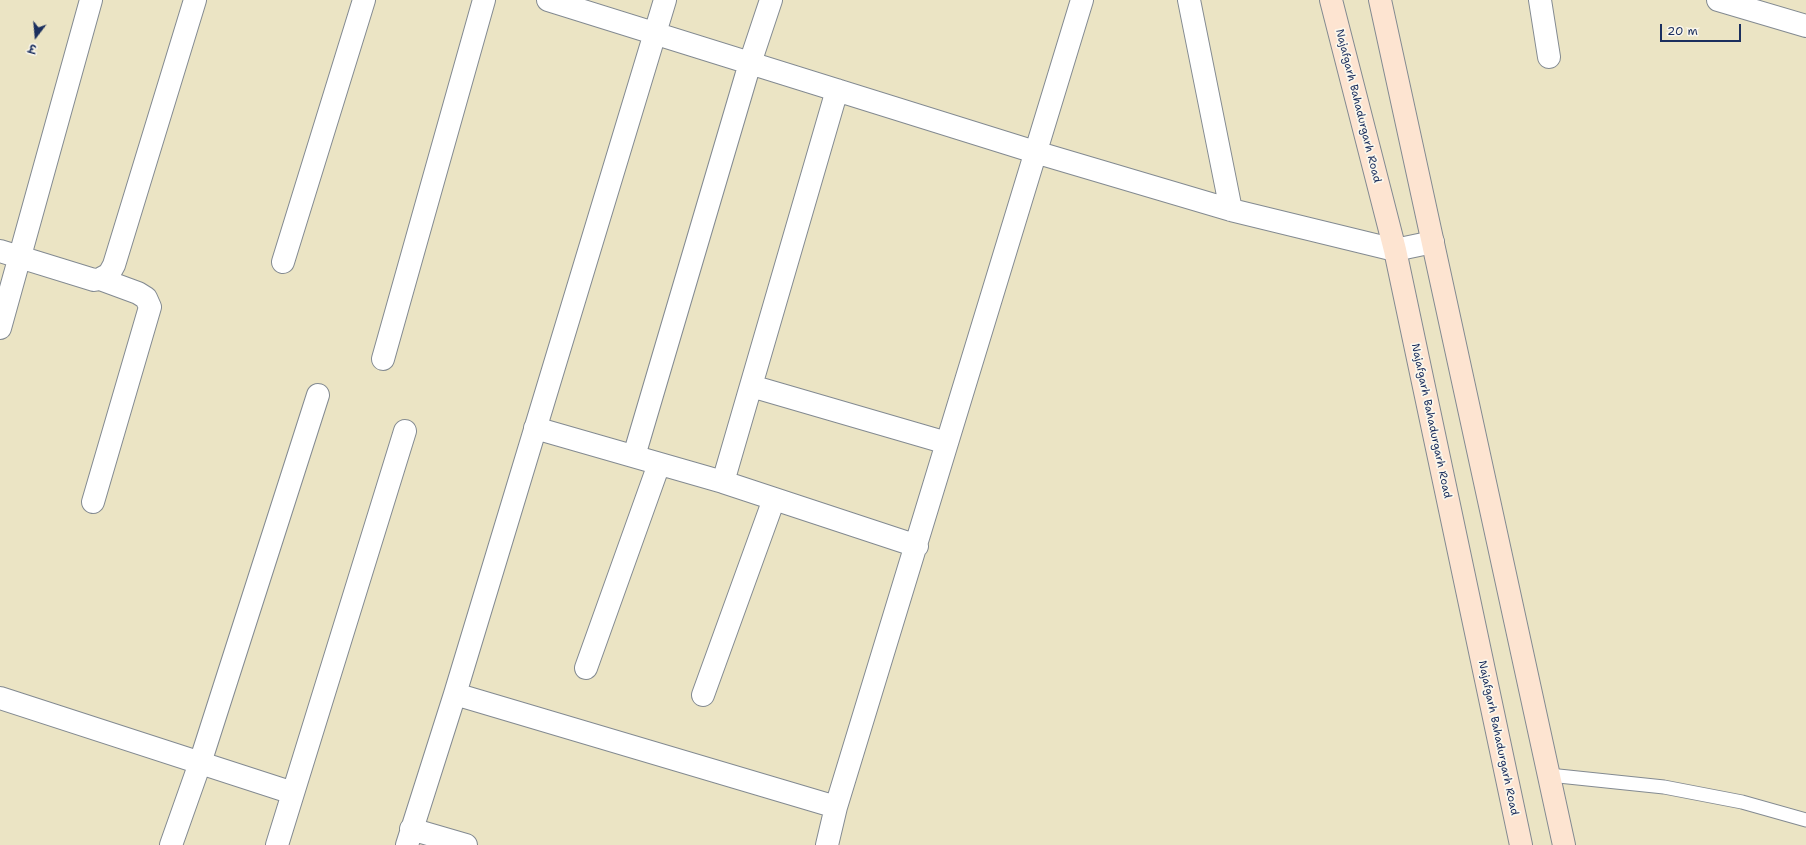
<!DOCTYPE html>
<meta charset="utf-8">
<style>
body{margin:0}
#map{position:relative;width:1806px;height:845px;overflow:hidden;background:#ebe4c4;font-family:"Shantell Sans","Playpen Sans Deva",sans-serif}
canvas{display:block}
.north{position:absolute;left:16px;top:16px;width:40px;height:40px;-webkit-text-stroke:3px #fbf7ec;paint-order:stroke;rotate:196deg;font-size:11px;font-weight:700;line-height:16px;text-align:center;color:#1b2f5e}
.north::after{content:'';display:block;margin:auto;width:14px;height:18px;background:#1b2f5e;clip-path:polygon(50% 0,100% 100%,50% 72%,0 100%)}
.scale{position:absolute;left:1660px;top:24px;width:81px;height:18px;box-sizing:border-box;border:2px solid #1b2f5e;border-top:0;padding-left:5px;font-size:12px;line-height:14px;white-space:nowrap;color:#1b2f5e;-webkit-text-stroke:3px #fbf7ec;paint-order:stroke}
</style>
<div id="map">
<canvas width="1806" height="845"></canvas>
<div class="north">उ</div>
<div class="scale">20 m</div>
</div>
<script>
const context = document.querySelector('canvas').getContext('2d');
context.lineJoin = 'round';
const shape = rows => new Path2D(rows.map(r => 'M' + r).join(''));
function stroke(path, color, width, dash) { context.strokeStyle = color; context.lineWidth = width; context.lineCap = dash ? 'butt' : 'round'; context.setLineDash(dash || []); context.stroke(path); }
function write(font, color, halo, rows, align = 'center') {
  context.font = font + ' "Shantell Sans",sans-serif'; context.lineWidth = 3.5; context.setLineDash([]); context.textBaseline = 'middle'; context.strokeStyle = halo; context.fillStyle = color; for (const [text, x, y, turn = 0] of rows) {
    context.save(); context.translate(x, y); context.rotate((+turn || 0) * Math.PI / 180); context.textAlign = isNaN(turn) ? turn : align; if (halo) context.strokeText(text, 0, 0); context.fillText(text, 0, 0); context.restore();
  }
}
const lane = shape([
 [1549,775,1664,787,1742,802,1806,820]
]);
const street = shape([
 [548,0,1035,152,1231,210,1395,250,1433,242],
 [1189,0,1231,210],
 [1540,0,1549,57],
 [1718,0,1806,26],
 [0,251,94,280,100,279,109,274,114,265,195,0],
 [283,262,364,0],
 [0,328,91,0],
 [383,359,484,0],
 [751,386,947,443],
 [535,428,723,482,917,546],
 [634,456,750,63,771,0],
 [723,482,837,90],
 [93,502,150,307,146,298,138,293,100,279],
 [586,668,659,464],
 [455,694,836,807],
 [703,695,774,499],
 [0,698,293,793],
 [411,829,466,845],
 [171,845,200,763,318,395],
 [277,845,405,431],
 [407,845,455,694,665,0],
 [827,845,836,807,1082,0]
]);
const secondary = shape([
 [1331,0,1395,250,1521,845],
 [1380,0,1564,845]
]);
const streetNames = [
 ["Najafgarh Bahadurgarh Road",1358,106,76],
 ["Najafgarh Bahadurgarh Road",1431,421,78],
 ["Najafgarh Bahadurgarh Road",1498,738,78]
];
stroke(lane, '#838a91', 15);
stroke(street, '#838a91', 24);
stroke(secondary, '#838a91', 24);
stroke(lane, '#fff', 13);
stroke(street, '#fff', 22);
stroke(secondary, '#fde4d1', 22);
write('11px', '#1b2f5e', '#fbf7ec', streetNames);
</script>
